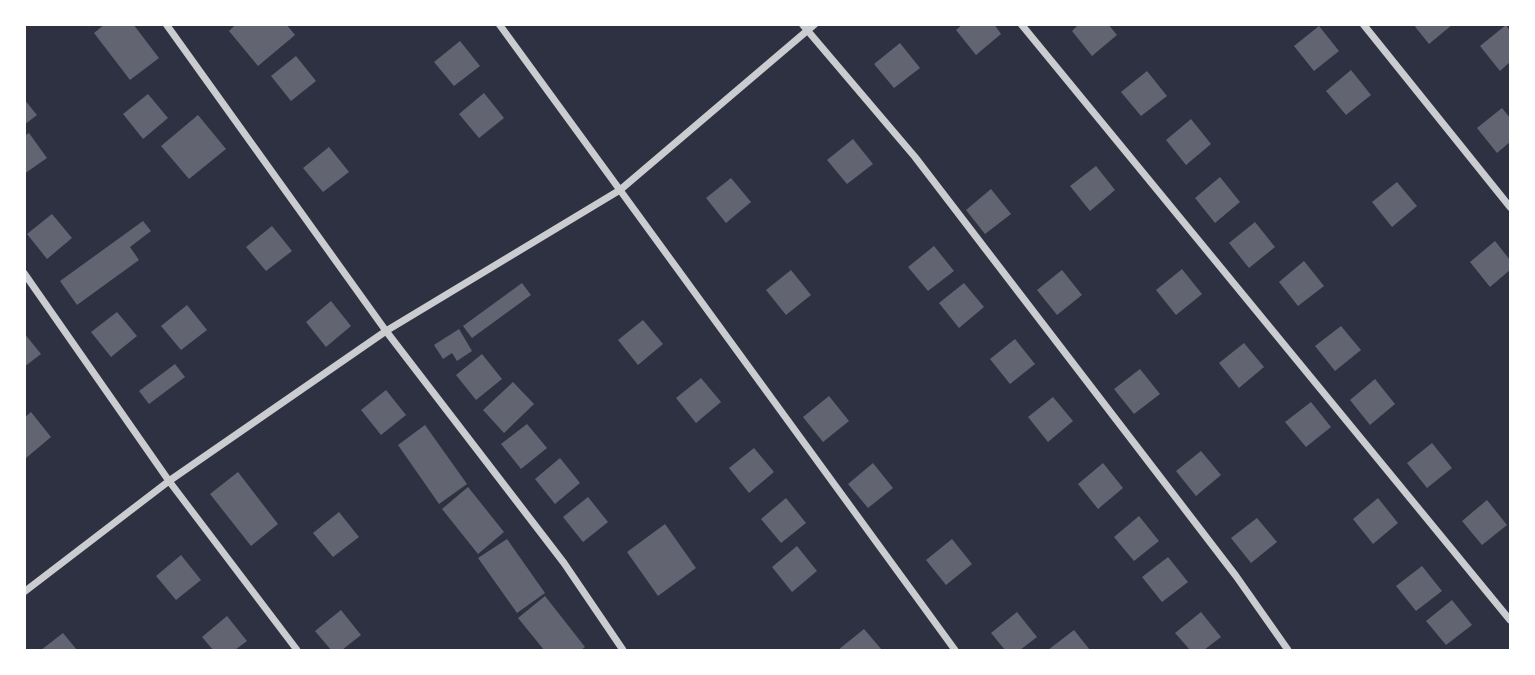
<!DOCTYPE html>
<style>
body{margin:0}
#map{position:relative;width:1535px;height:675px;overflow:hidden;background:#2d3142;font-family:"Work Sans",sans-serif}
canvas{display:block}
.frame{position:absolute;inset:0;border:26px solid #fff;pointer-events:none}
</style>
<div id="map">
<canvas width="1535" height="675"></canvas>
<div class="frame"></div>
</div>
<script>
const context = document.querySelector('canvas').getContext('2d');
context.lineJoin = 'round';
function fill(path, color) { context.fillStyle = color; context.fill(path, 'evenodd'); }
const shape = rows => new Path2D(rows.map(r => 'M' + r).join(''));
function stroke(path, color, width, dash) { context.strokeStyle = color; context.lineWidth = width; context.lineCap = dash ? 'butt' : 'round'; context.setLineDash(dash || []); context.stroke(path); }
const building = shape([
 [105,24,133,24,159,58,130,80,94,33],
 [236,24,286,24,295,35,258,66,229,31],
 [963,24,994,24,1001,34,976,55,956,30],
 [1079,24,1108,24,1117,35,1092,56,1072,31],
 [1413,24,1453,24,1429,44],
 [1506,25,1510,31,1510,62,1500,71,1480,46],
 [1319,26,1339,51,1314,71,1294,46],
 [460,41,480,66,454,86,434,62],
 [900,43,920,68,894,88,874,64],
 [296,56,316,81,291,101,271,76],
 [1351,70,1371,95,1346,115,1326,91],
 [1147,71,1167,96,1141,116,1121,92],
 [484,93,504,118,479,138,459,114],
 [148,94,168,118,143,139,123,114],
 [24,99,37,115,24,125],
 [1502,108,1510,118,1510,142,1497,153,1477,128],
 [198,115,226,149,189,179,161,146],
 [1191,119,1211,144,1186,165,1166,140],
 [29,133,47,158,24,174,24,136],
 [853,139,873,164,847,184,827,160],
 [329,147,349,172,323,192,303,168],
 [1096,166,1115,190,1090,211,1070,186],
 [1220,177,1240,202,1215,223,1195,198],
 [731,178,751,202,726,223,706,198],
 [1397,182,1417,206,1392,227,1372,202],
 [991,189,1011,214,985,234,966,210],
 [52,214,72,238,47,259,27,234],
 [143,221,151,231,130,247,139,260,77,305,60,281],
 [1255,222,1275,247,1249,268,1229,243],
 [272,226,292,251,266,271,246,247],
 [1495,241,1510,260,1510,270,1490,287,1470,262],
 [934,246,954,271,928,291,908,267],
 [1304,261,1324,286,1298,306,1279,282],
 [1182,269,1202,294,1176,315,1156,290],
 [791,270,811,295,786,315,766,290],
 [1062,270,1082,295,1057,315,1037,290],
 [522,283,531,295,472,338,463,326],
 [964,283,984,307,959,328,939,303],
 [331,301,351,326,326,347,306,322],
 [187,305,207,330,181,350,161,326],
 [117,312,137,336,111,357,91,332],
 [643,320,663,344,638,365,618,340],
 [1341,326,1361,350,1335,371,1315,346],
 [459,329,472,351,457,361,452,353,443,359,434,345],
 [24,333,41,354,24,367],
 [1015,339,1035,364,1010,384,990,359],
 [1244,343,1264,367,1239,388,1219,363],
 [482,354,502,379,476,400,456,375],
 [175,364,185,377,149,404,139,391],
 [1140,369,1160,394,1134,414,1114,389],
 [701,378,721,402,696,423,676,398],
 [1375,379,1395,404,1370,425,1350,400],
 [513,382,534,404,504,433,483,410],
 [386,390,406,415,381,435,361,410],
 [829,396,849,421,823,442,803,417],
 [1053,397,1073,421,1048,442,1028,417],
 [1311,402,1331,427,1306,447,1285,422],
 [31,412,51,437,26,458,24,418],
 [527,424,547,448,521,469,501,444],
 [425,425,467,484,439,504,398,445],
 [1432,443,1452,468,1427,488,1407,463],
 [754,448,774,472,749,493,729,468],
 [1201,451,1221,475,1196,496,1176,471],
 [560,458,580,483,555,504,535,479],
 [873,463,893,488,868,508,848,484],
 [1103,463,1123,488,1098,509,1078,484],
 [238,472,278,524,251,546,210,494],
 [468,487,504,532,478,554,442,509],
 [588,497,608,522,583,542,563,517],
 [786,498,806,523,781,543,761,519],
 [1378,498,1398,523,1373,544,1353,519],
 [1487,500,1507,525,1482,545,1462,521],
 [339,512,359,537,333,557,313,533],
 [1139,516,1159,541,1134,561,1114,537],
 [1257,518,1277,542,1251,563,1231,538],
 [665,524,696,568,658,596,627,552],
 [507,539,545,593,517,613,478,558],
 [952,539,972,564,946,585,926,560],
 [797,546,817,571,792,592,772,567],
 [181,555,201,580,176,600,156,576],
 [1168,557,1188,582,1162,602,1142,577],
 [1422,566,1442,591,1416,611,1396,586],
 [545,596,585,647,581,650,544,650,518,618],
 [1452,600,1472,625,1446,645,1426,621],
 [341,610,361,635,342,650,331,650,315,631],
 [1017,612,1037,637,1020,650,1005,650,991,633],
 [1201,612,1221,637,1204,650,1190,650,1175,633],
 [227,616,247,641,235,650,213,650,202,637],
 [864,629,882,650,838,650],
 [1074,630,1090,650,1048,650],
 [63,633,77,650,41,650]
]);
const minor = shape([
 [166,24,386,331,564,563,623,650],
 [499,24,955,650],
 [802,24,915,157,1236,576,1288,650],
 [1021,24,1510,620],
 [1363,24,1510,207],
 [24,273,169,481,297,650],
 [24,592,169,481,386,331,620,190,815,24]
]);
fill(building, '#626471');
stroke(minor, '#caccd0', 7);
</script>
